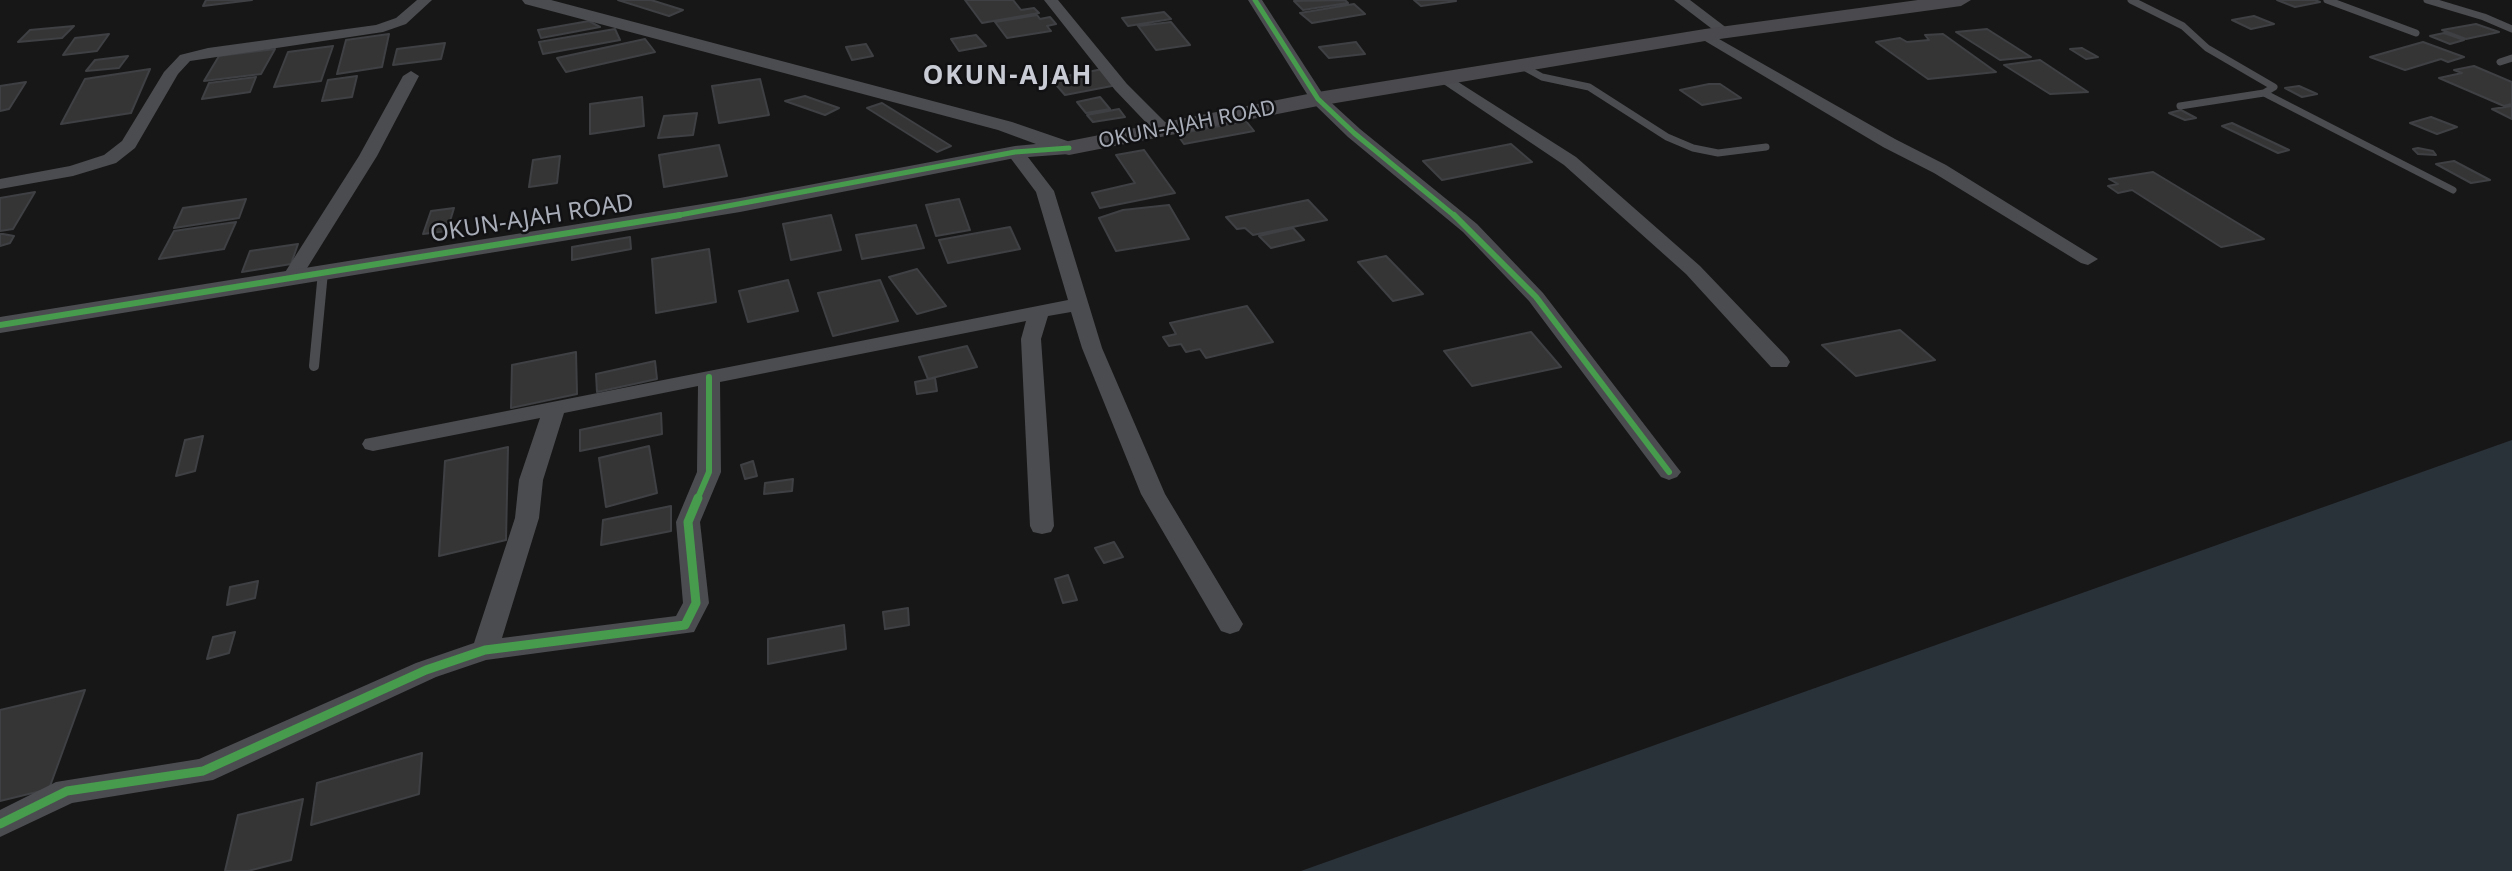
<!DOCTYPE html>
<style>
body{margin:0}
canvas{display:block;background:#171717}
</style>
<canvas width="2512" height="871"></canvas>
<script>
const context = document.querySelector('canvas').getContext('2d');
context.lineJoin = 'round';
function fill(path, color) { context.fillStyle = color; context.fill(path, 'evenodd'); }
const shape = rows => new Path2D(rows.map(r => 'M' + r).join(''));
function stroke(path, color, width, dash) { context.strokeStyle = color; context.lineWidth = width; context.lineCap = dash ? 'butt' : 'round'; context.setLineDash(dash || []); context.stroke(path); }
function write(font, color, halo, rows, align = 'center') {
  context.font = font + ' "Noto Sans",sans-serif'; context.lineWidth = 5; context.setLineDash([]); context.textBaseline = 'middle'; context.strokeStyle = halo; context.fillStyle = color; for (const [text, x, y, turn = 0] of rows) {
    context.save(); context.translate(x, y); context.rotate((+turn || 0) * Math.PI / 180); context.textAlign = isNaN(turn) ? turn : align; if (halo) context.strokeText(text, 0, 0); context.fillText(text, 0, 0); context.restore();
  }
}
const water = shape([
 [2512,440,2512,871,1301,871]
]);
const building = shape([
 [206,0,252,0,203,6,206,0],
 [618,0,651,0,683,10,669,16,618,0],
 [965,0,1013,0,1021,10,1034,8,1039,13,982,23,965,0],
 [1345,0,1348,3,1303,10,1294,1,1345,0],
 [1414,0,1454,0,1456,1,1421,6,1414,0],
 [2277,0,2315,0,2320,2,2295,7,2277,0],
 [1354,4,1365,14,1312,23,1300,13,1354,4],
 [1164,12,1171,19,1128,26,1122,18,1164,12],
 [1037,15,1040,19,1050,17,1056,24,1047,26,1051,31,1007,38,995,22,1037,15],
 [2254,16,2274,24,2251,29,2232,20,2254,16],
 [589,21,600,27,541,38,538,30,589,21],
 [1171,22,1190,45,1156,50,1138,26,1171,22],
 [2476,24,2499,32,2466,39,2442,30,2476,24],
 [74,26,62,38,18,42,30,30,74,26],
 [615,29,620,40,543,54,539,42,615,29],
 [1987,29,2031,57,2000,60,1956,32,1987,29],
 [2444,33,2464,40,2450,44,2430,36,2444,33],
 [109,34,97,51,63,55,75,38,109,34],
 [389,34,382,67,337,74,346,40,389,34],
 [1943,34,1996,72,1928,79,1876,42,1900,38,1907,42,1929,40,1925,35,1943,34],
 [976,35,986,46,959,51,951,39,976,35],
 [645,39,655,52,566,72,557,58,645,39],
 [1356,42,1365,54,1329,58,1319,47,1356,42],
 [2423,42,2464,57,2448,62,2441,59,2405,70,2370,57,2423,42],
 [445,43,441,59,393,65,397,49,445,43],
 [866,44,873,56,852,60,846,47,866,44],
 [333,46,321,81,274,87,288,52,333,46],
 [2082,48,2098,57,2086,59,2070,49,2082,48],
 [275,49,261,74,204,81,219,56,275,49],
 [128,56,119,68,86,71,95,60,128,56],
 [2040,60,2088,92,2050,94,2004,65,2040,60],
 [2474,66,2512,82,2512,104,2504,106,2439,78,2462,73,2454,70,2474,66],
 [150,69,131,113,61,124,85,79,150,69],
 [1103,69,1117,85,1065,95,1051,79,1103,69],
 [357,76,352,97,322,101,328,80,357,76],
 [256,77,250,92,202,99,209,83,256,77],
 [760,79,769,115,719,123,712,86,760,79],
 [26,82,9,109,0,111,0,86,26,82],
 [1709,84,1720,84,1741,98,1702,105,1680,90,1709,84],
 [2299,86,2317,94,2302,97,2285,88,2299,86],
 [805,96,839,108,825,115,785,101,805,96],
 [642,97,644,126,590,134,590,104,642,97],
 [1100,97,1110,109,1086,113,1077,102,1100,97],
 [882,103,951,146,937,152,867,108,882,103],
 [2512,106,2512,119,2492,109,2512,106],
 [1119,109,1125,117,1093,122,1087,115,1119,109],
 [2181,110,2196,118,2185,120,2169,113,2181,110],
 [697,113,693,135,658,138,664,116,697,113],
 [2431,117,2457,127,2437,134,2410,123,2431,117],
 [1246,121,1254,131,1184,144,1177,134,1246,121],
 [2232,123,2289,150,2278,153,2222,126,2232,123],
 [1511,144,1532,162,1442,180,1423,161,1511,144],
 [719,145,727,176,664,187,659,155,719,145],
 [2418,148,2433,151,2436,155,2418,154,2413,149,2418,148],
 [1144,150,1175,193,1100,208,1092,193,1135,183,1116,155,1144,150],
 [560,156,557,183,529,187,533,160,560,156],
 [2454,161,2490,180,2471,183,2436,164,2454,161],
 [2153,172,2264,239,2221,247,2132,190,2118,193,2108,186,2118,184,2109,179,2153,172],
 [35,192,13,229,0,231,0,198,35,192],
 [246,199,239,218,174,228,183,208,246,199],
 [959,199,970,230,936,236,926,205,959,199],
 [1308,200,1327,220,1253,235,1245,228,1237,229,1226,217,1308,200],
 [1169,205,1189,239,1116,251,1099,218,1123,210,1169,205],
 [454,208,447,231,423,234,431,211,454,208],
 [831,215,841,250,791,260,783,224,831,215],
 [236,222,224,249,159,259,174,231,236,222],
 [916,225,924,248,862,259,856,235,916,225],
 [1010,227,1020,249,948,263,939,240,1010,227],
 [1293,228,1304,240,1271,248,1259,236,1293,228],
 [0,234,3,234,14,236,10,243,0,246,0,234],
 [630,237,631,249,572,260,572,247,630,237],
 [298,244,291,264,242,272,250,251,298,244],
 [709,249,716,302,656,313,652,259,709,249],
 [1386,256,1423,294,1393,301,1358,262,1386,256],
 [917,269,946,306,917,314,889,277,917,269],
 [788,280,798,311,748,322,739,291,788,280],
 [880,280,898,321,833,336,818,293,880,280],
 [1247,306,1273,342,1206,358,1200,349,1186,352,1181,344,1169,346,1163,337,1176,334,1170,323,1247,306],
 [1900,330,1935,360,1856,376,1822,345,1900,330],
 [1531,332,1561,367,1472,386,1444,351,1531,332],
 [967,346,977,367,928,379,919,357,967,346],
 [576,352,577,394,511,408,512,365,576,352],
 [655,361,657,379,597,392,596,374,655,361],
 [935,378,937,391,917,394,915,382,935,378],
 [661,413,662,434,580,451,580,430,661,413],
 [203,436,195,471,176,476,185,440,203,436],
 [649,446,657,493,606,507,599,458,649,446],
 [508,447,506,540,439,556,445,461,508,447],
 [753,461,757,476,745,479,741,465,753,461],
 [793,479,792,491,764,494,765,483,793,479],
 [671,506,671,531,601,545,603,520,671,506],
 [1114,542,1123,557,1104,563,1095,548,1114,542],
 [1068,575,1077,600,1063,603,1055,579,1068,575],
 [258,581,255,598,227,605,230,587,258,581],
 [908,608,909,625,885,629,883,612,908,608],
 [844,625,846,649,768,664,768,639,844,625],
 [235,632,229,653,207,659,213,637,235,632],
 [85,690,49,789,0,801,0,710,85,690],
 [422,753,419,794,311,825,317,783,422,753],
 [303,799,291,860,248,871,225,871,238,815,303,799]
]);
const serviceFar1 = shape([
 [2131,0,2183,26,2207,48,2274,87,2264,93,2180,106],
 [2327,0,2416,33],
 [2427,0,2484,17,2512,29],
 [2500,62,2512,58],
 [1522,66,1542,77,1589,87,1667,137,1693,148,1718,153,1766,147],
 [2264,93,2453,190]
]);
const service = shape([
 [314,366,323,272]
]);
const minor = shape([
 [417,0,432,0,406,24,383,32,190,61,178,74,135,148,116,163,73,176,0,189,0,179,70,166,104,155,122,141,164,72,180,55,208,48,376,25,396,18,417,0],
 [1044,0,1058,0,1127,84,1169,126,1171,130,1169,134,1157,134,1115,90,1044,0],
 [1248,0,1262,0,1324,96,1360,129,1477,224,1543,293,1677,467,1681,472,1677,477,1669,480,1661,477,1529,301,1463,232,1348,137,1312,102,1248,0],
 [1674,0,1690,0,1732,32,1730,35,1720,35,1674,0],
 [1705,31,1895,139,1946,165,2098,259,2088,265,2081,263,1934,173,1883,147,1700,38,1698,35,1700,32,1705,31],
 [411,71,419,76,377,156,299,281,285,281,282,277,359,156,403,76,411,71],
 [1444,73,1576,157,1700,266,1787,357,1790,362,1787,367,1771,367,1686,274,1564,165,1439,81,1436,78,1439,75,1444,73],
 [1015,147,1021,148,1054,191,1102,348,1165,494,1243,624,1239,631,1230,634,1221,631,1141,494,1082,348,1071,312,1048,316,1041,339,1054,526,1051,532,1042,534,1033,532,1030,526,1021,339,1026,321,720,382,721,472,700,522,709,603,694,632,486,660,436,677,213,780,72,803,0,837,0,810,56,782,199,759,416,663,474,643,515,518,519,480,540,418,373,451,365,449,362,444,365,439,1068,300,1036,192,1006,152,1015,147],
 [698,386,697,472,676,522,683,603,676,616,502,638,539,518,543,480,564,413,698,386]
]);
const tertiary = shape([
 [522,0,551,0,1012,122,1076,144,1079,148,1076,152,1069,154,1015,158,740,212,0,333,0,317,740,198,1015,146,1036,144,998,130,525,4,522,0]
]);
const secondary = shape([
 [1918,0,1971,0,1961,6,1705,41,1318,106,1069,155,1061,153,1057,148,1061,143,1069,141,1318,92,1705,29,1918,0]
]);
const cyclewayFar2 = shape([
 [1255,0,1318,99,1354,133,1456,217],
 [669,217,1015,152,1069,148]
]);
const cyclewayFar1 = shape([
 [1454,215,1536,297,1669,472],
 [0,325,680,215],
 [697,500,709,472,709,377]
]);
const cycleway = shape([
 [0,824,67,791,203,771,426,670,485,650,685,625,696,603,688,522,698,498]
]);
const farStreetnames = [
 ["OKUN-AJAH ROAD",1187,125,-11]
];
const streetNames = [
 ["OKUN-AJAH ROAD",532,219,-9]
];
const farDistrictnames = [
 ["OKUN-AJAH",1008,77]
];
fill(water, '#2a3239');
fill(building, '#353536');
stroke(building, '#3f4043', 2);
stroke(serviceFar1, '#4b4c50', 7);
stroke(service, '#4b4c50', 10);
fill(minor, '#4b4c50');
fill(tertiary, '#4b4c50');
fill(secondary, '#4a4a4e');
stroke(cyclewayFar2, '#469c4c', 5);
stroke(cyclewayFar1, '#469c4c', 6);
stroke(cycleway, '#469c4c', 9);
write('21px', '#a8adb8', '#111113', farStreetnames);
write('24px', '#a8adb8', '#111113', streetNames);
context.letterSpacing = '2px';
write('bold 26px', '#c9ccd4', '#111113', farDistrictnames);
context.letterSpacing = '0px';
</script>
